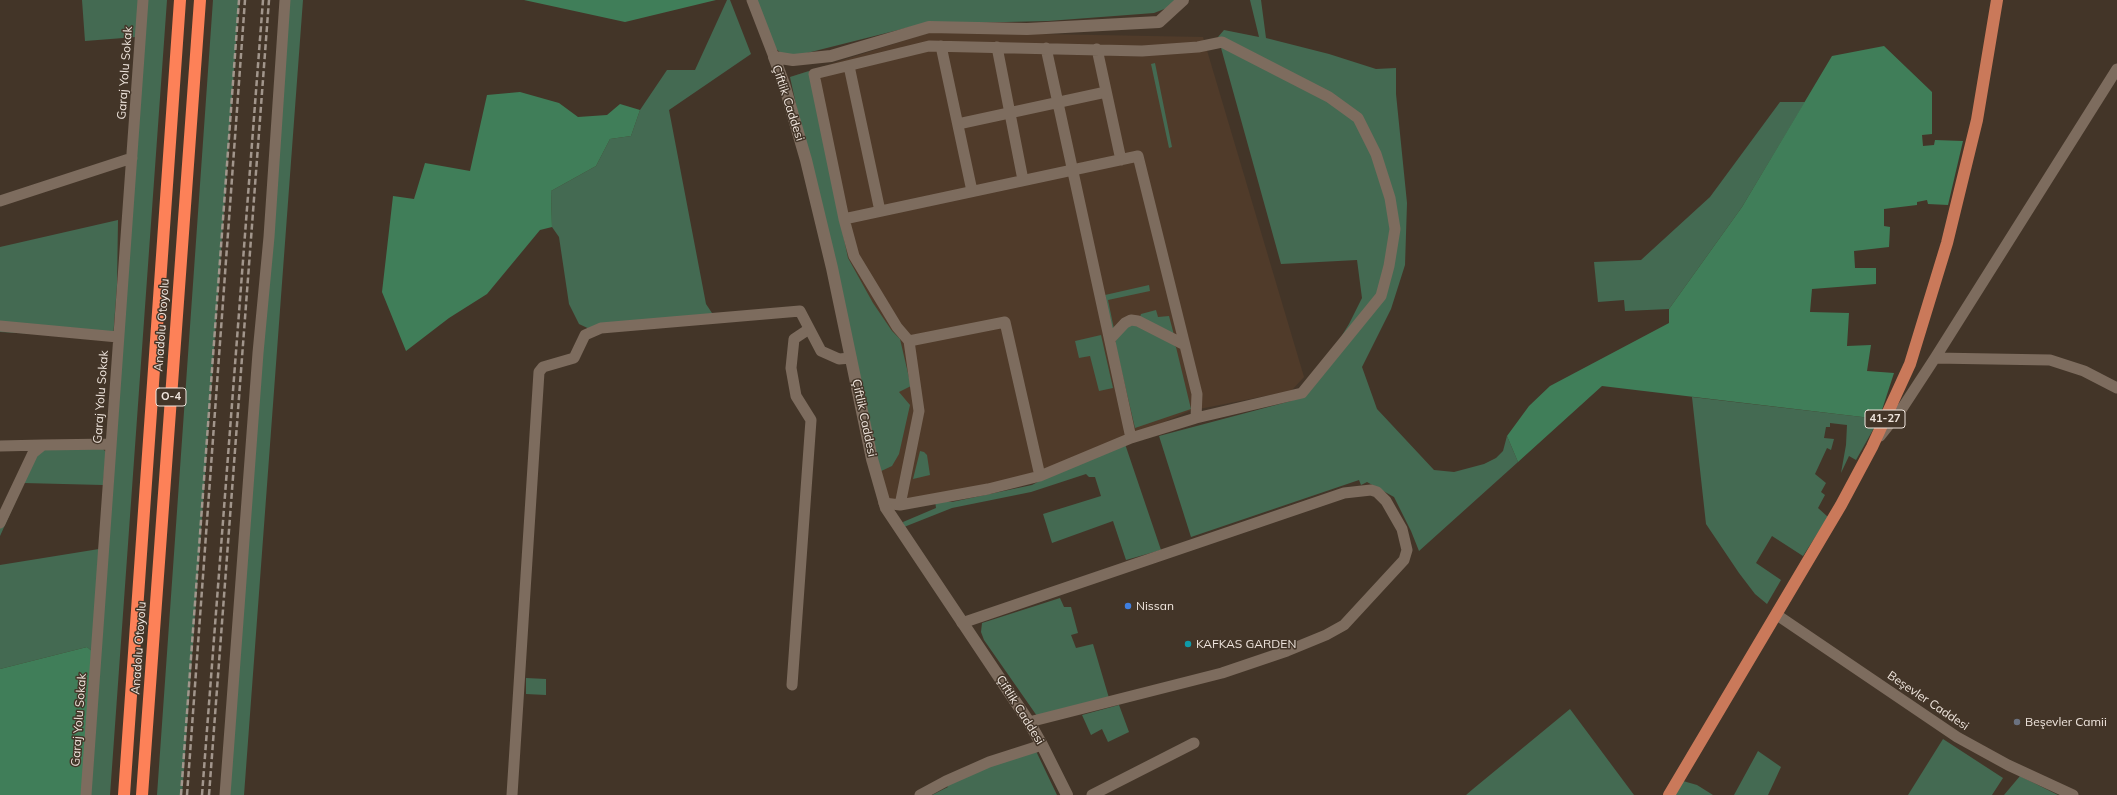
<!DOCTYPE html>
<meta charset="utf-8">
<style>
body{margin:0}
canvas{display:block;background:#433528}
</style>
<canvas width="2117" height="795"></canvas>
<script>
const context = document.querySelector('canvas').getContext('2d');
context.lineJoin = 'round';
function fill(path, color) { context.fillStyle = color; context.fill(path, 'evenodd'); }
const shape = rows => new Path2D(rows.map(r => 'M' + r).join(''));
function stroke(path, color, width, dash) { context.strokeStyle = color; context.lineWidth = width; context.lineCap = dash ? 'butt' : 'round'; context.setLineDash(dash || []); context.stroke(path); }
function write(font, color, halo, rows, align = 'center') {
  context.font = font + ' Mulish,sans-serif'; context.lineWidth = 3; context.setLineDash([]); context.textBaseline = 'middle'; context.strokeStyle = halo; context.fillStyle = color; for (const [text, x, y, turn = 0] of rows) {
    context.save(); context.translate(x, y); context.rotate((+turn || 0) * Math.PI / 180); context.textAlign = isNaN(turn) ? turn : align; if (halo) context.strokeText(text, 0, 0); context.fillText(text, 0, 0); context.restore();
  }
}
const built = shape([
 [931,32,1203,37,1304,377,1291,391,1189,411,1062,467,957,492,887,501,877,472,790,77]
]);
const green = shape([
 [82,0,139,0,136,37,85,41],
 [145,0,167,0,110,795,88,795],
 [213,0,239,0,182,795,157,795],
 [289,0,303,0,244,795,228,795],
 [727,0,730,0,751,54,669,110,706,304,712,313,711,322,596,332,579,324,569,304,559,237,552,227,551,191,596,166,610,139,631,136,640,110,667,70,695,70],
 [753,0,1177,0,1172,6,1154,13,1048,21,922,24,795,56,782,54,774,47],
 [1250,0,1261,0,1266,38,1329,54,1376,69,1396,68,1396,94,1407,203,1405,265,1391,309,1362,367,1377,409,1434,470,1454,472,1484,464,1496,458,1503,451,1507,436,1518,462,1419,551,1411,531,1394,497,1367,482,1361,485,1359,480,1191,537,1159,436,1291,401,1308,391,1349,324,1362,298,1357,260,1281,264,1218,37,1224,30,1259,37],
 [1155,63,1172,147,1169,148,1151,64],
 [809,71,848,258,873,303,892,331,900,339,911,386,899,392,910,405,899,454,892,466,877,473,790,77],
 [1780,102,1805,102,1742,207,1669,309,1625,311,1624,300,1598,302,1594,262,1641,260,1710,197],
 [118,220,117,285,113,338,0,332,0,247],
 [1149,285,1150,291,1108,300,1114,329,1111,329,1105,295],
 [1156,310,1158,317,1169,316,1174,335,1140,317,1141,314],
 [1133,324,1163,336,1176,347,1191,409,1135,428,1115,343,1119,332],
 [1101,335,1113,388,1099,391,1090,356,1079,358,1075,341],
 [1692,397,1879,419,1856,460,1849,456,1841,473,1846,445,1847,425,1830,423,1830,427,1826,427,1824,438,1834,439,1831,450,1827,448,1815,474,1826,483,1821,492,1825,495,1818,508,1828,517,1803,556,1772,536,1756,563,1781,580,1767,604,1755,594,1739,573,1706,524],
 [1125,444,1161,550,1126,560,1113,521,1052,543,1043,514,1101,496,1095,477,1089,477,1086,474,1031,492,952,508,904,527,903,522,936,508,935,500,952,502,1032,485,1051,475],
 [102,448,106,452,103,485,24,483,0,536,0,525,32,458,41,450],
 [920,451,924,452,927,455,930,475,913,479],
 [99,549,93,652,87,647,0,669,0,565],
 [1060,598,1064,607,1071,607,1078,633,1071,635,1076,648,1093,644,1109,698,1037,716,984,640,981,632,982,623],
 [526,678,546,679,546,695,526,694],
 [1119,705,1129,732,1108,742,1102,729,1091,735,1082,715],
 [1570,709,1634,795,1466,795,1473,789],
 [1943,739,2003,778,1992,795,1908,795],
 [1036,751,1057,795,932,795,948,787,947,786,963,776],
 [1758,751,1781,767,1768,795,1734,795],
 [2020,776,2058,795,2004,795],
 [1683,781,1697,785,1713,795,1675,795]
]);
const forest = shape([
 [524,0,716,0,625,22],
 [1884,46,1932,92,1932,134,1922,135,1923,146,1934,145,1935,140,1963,141,1948,205,1928,204,1927,200,1917,202,1917,205,1884,209,1884,226,1890,227,1889,247,1854,251,1855,268,1876,268,1876,284,1812,289,1810,312,1849,313,1847,346,1871,345,1867,371,1894,373,1879,419,1602,386,1518,462,1507,436,1529,406,1550,386,1669,323,1669,309,1742,207,1832,56],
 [520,92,559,103,578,117,607,115,620,104,640,110,631,136,610,139,596,166,551,191,552,227,540,230,487,294,449,318,406,351,382,292,393,196,414,199,425,163,470,171,487,95],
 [87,647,93,652,82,795,0,795,0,669]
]);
const street = shape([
 [752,0,774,57],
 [941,46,972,191],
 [997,47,1023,180],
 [1046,48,1131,438],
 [1097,49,1121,160],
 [849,66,880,211],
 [958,124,1106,92],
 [0,201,132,158],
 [844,219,814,74,929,46,1142,51,1198,47,1222,42,1329,97,1358,118,1376,154,1390,198,1395,229,1389,266,1381,296,1302,393,1196,418],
 [0,326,118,337],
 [1111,338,1125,323,1131,320,1138,321,1183,344],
 [909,341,1005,322,1040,476],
 [1935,358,2050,360,2084,371,2117,388],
 [1880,436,1903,407,1935,358,2117,69],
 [0,446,43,445],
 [884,503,900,505,988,489,1040,476,1131,438,1196,418,1197,394,1138,156,844,219,854,256,897,327,909,341,919,411,900,505],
 [0,523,33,453,43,445,111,444],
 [1777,615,1957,737,2008,765,2073,795],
 [962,623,1344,493,1371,490,1377,492,1386,501,1402,529,1407,550,1404,560,1344,625,1326,635,1287,651,1222,673,1029,722],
 [792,685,811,420,796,396,791,368,794,339,809,329],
 [86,795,143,0],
 [225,795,258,353,269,237,285,0],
 [512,795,539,372,543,367,574,358,585,335,601,328,800,311,821,351,839,359,851,358],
 [920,795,946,781,989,762,1042,745],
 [1092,795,1194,743]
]);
const secondary = shape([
 [774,57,784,84,806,160,832,268,872,459,886,508,1029,722,1042,745,1067,795],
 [774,57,793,60,831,56,929,27,1027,29,1159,22,1183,0]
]);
const primary = shape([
 [1669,795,1841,505,1872,447,1910,364,1947,243,1977,120,1997,0]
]);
const highway = shape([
 [124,795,180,0],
 [142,795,200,0]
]);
const rail = shape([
 [181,795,239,0],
 [187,795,245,0],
 [202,795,263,0],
 [209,795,269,0]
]);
const markers = [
 [1128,606,4,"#3f7fe0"],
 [1188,644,4,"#0f9aa8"],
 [2017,722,4,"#6b7280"]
];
const shields = [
 [171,397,30],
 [1885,419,40]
];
const shieldNames = [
 ["O-4",171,397],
 ["41-27",1885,419]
];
const streetNames = [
 ["Garaj Yolu Sokak",125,73,-86],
 ["Çiftlik Caddesi",788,103,72],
 ["Anadolu Otoyolu",162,325,-86],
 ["Garaj Yolu Sokak",101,397,-86],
 ["Çiftlik Caddesi",864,418,78],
 ["Anadolu Otoyolu",139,648,-86],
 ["Beşevler Caddesi",1928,701,34],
 ["Çiftlik Caddesi",1020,710,58],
 ["Garaj Yolu Sokak",79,720,-86]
];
const poiNames = [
 ["Nissan",1136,606],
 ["KAFKAS GARDEN",1196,644],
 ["Beşevler Camii",2025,722]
];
fill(built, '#503b2a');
fill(green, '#446a52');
fill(forest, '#407e59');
stroke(street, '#7d6c5e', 11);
stroke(secondary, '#7d6c5e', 12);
stroke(primary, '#ca795a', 12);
stroke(highway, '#fd8158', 12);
stroke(rail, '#a2968c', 2.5, [6, 3]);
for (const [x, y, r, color] of markers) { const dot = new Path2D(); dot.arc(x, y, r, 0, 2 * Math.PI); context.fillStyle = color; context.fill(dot); stroke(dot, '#433528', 1.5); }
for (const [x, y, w] of shields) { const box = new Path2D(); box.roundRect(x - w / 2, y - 9, w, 18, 3); context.fillStyle = '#433528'; context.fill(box); stroke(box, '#f0e6de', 1); }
write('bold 11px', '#f0e6de', null, shieldNames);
write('12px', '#f0e6de', '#433528', streetNames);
write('12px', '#f0e6de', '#433528', poiNames, 'left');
</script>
